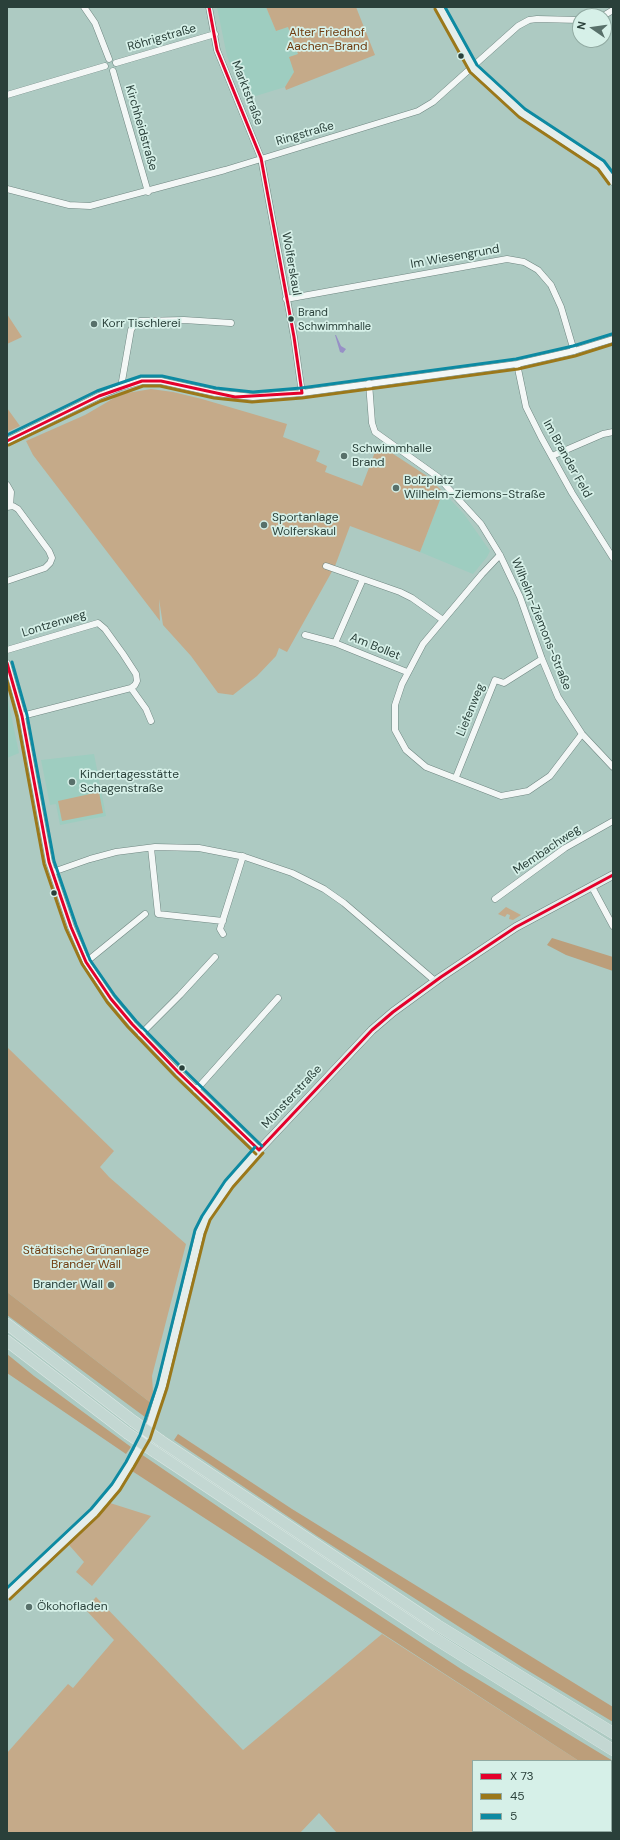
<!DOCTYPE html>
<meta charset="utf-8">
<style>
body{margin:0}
#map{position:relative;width:620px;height:1840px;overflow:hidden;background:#adcac2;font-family:"DM Sans",sans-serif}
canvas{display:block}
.frame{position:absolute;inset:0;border:8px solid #2a403a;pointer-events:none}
.legend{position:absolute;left:472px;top:1760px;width:140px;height:72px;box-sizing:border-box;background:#d6f0e8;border:1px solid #91aaa2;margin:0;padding:5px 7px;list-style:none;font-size:12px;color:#2a403a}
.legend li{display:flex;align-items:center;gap:8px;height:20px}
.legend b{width:20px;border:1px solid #91aaa2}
.north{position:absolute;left:572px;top:8px;width:40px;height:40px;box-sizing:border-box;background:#d6f0e8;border:1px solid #91aaa2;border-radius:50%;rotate:283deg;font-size:11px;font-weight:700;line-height:16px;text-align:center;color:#2a403a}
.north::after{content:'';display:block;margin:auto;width:14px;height:18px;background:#58706a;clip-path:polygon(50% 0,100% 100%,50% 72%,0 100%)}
</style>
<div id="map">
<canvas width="620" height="1840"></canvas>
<div class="frame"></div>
<ul class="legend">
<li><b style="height:5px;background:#e4002b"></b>X 73</li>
<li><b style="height:5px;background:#9b781a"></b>45</li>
<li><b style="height:5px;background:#0d8aa2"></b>5</li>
</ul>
<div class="north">N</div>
</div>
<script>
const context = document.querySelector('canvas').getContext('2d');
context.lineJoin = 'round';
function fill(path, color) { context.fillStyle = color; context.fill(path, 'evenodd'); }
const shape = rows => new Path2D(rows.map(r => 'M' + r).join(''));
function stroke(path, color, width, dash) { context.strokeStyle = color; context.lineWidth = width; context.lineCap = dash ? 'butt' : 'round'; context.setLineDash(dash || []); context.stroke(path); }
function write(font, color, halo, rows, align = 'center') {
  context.font = font + ' "DM Sans",sans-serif'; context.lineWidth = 3.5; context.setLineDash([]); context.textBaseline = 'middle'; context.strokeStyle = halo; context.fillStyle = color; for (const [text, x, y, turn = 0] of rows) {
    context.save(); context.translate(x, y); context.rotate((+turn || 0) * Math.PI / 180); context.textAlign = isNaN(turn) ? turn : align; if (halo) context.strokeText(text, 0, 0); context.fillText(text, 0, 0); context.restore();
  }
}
const built = shape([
 [217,7,266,7,276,31,288,26,298,54,294,73,285,87,246,99,227,56],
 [443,492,464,514,490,551,487,557,473,574,420,552],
 [7,695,19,753,7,758],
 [94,754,106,816,60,825,56,804,50,805,41,760]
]);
const green = shape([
 [266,7,356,7,375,55,286,90,285,87,294,72,289,57,298,54,288,27,276,31],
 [7,314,22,337,7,344],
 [151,389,173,392,202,399,287,424,283,437,320,451,316,461,327,466,325,472,362,486,378,444,427,476,443,492,420,552,350,526,335,566,287,652,279,648,276,656,257,676,233,695,218,693,191,656,163,625,159,599,160,621,33,455,26,441,85,415,121,394],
 [7,408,20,426,7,432],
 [99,792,103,813,62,821,58,801],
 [506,907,521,915,513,920,509,919,510,915,507,914,505,917,498,914],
 [7,1047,114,1151,100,1167,109,1177,186,1244,152,1376,153,1392,151,1403,7,1292],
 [110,1503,151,1516,92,1586,76,1572,84,1562,69,1545],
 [96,1597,243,1750,382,1634,579,1761,473,1761,473,1831,611,1831,611,1781,613,1782,613,1833,337,1833,319,1813,300,1833,7,1833,7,1753,68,1684,73,1688,114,1640,85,1609]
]);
const forest = shape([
 [552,938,613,957,613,971,566,955,547,945],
 [7,1292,151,1403,145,1417,7,1315],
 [7,1354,34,1376,131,1447,126,1454,7,1373],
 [178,1434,292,1509,613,1707,613,1722,522,1667,317,1536,174,1440],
 [141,1454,324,1579,461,1669,613,1761,613,1782,611,1781,611,1761,579,1761,132,1471]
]);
const water = shape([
 [335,335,336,335,341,346,346,349,343,353,340,352]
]);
const street = shape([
 [84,7,95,23,109,59],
 [209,7,217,50,261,158,294,337,302,393],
 [603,16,613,10],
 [116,63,215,34],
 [113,71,148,192],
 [7,95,105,66],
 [7,189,69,205,90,206,225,170,418,111,433,102,518,26,529,20,537,19,580,20],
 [286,299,507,259,524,262,538,270,551,285,561,307,574,351],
 [517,364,526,407,541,437,572,493,613,558],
 [369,383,372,423,375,432,438,477,481,524,500,555,520,597,542,659,558,697,582,734,613,767],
 [121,387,131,330,135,323,140,321,184,320,231,323],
 [7,441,99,396,121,387,142,381,161,381,215,393,253,397,302,393,517,364,574,351,613,339],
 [552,456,603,434,613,432],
 [7,485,11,492,10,506],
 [7,507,13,506,18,509,49,551,52,558,50,563,45,568,7,581],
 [500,555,482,574,423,644,402,684,395,705,395,730,406,750,426,767,501,796,528,791,550,776,582,734],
 [326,566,400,592,412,598,443,620],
 [305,635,335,643,407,672],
 [335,643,363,579],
 [7,650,98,623,105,629,123,654,136,674,137,681,135,685,131,688,22,716],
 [7,663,22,716,49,862,71,927,86,962,111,999,132,1024,178,1072,259,1150],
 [131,688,146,709,151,721],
 [456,777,495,680,504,683,542,659],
 [151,848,158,914,223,921],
 [53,872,90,859,116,852,155,847,199,848,245,857,292,873,324,889,344,903,435,981],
 [592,887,613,926],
 [495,899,565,848,613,821],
 [223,934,220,929,243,856],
 [86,962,145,914],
 [141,1034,180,995,215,957],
 [196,1090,278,998]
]);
const secondary = shape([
 [439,7,473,68,522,113,601,165,613,181],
 [7,1595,95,1512,116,1487,138,1451,151,1422,162,1386,200,1232,206,1218,229,1184,259,1150,372,1030,393,1012,441,977,516,927,613,875]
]);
const highway = shape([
 [7,1324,133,1421],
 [7,1341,127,1433],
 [161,1441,437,1625,613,1733],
 [155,1452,431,1636,613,1750]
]);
const highwayBridge = shape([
 [133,1421,161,1441],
 [127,1433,155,1452]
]);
const bus1 = shape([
 [209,7,217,50,261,158,294,337,302,393],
 [7,441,99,396,142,381,161,381,235,397,302,393],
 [7,663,22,716,49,862,71,927,86,962,111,999,132,1024,178,1072,259,1150],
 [259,1150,372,1030,393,1012,441,977,516,927,613,875]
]);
const bus2 = shape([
 [435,9,470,72,519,117,598,169,609,184],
 [9,445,101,401,143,386,160,386,214,398,252,402,302,398,518,369,575,356,613,344],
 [7,681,17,717,44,864,66,929,82,964,107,1002,128,1027,175,1076,256,1154],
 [10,1599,98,1516,120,1490,134,1467,150,1439,167,1388,205,1234,210,1220,233,1187,263,1153]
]);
const bus3 = shape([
 [445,7,477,65,525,109,604,161,613,173],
 [7,435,97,391,141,376,162,376,216,388,253,392,301,388,516,359,573,346,612,334],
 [12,662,27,715,54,861,76,925,90,960,115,996,136,1021,182,1068,262,1146],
 [7,1588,91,1509,112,1484,126,1462,140,1435,157,1385,195,1230,202,1216,225,1181,255,1147]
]);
const markers = [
 [461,56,3.5,"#2a403a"],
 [291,319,3.5,"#2a403a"],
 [94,324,4,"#58706a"],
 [344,456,4,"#58706a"],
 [396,488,4,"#58706a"],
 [264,525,4,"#58706a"],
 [72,782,4,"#58706a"],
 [54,893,3.5,"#2a403a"],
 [182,1068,3.5,"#2a403a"],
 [111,1285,4,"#58706a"],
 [29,1607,4,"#58706a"]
];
const busNames = [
 ["Brand",298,313],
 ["Schwimmhalle",298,327]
];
const parkNames = [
 ["Alter Friedhof",327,33],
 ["Aachen-Brand",327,47],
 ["Städtische Grünanlage",86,1251],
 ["Brander Wall",86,1265]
];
const streetNames = [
 ["Röhrigstraße",162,38,-16],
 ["Marktstraße",247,93,69],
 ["Kirchheidstraße",141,128,74],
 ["Ringstraße",305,134,-16],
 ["Im Wiesengrund",455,257,-10],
 ["Wolferskaul",291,264,80],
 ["Im Brander Feld",567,459,61],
 ["Lontzenweg",54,624,-17],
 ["Wilhelm-Ziemons-Straße",541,624,68],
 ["Am Bollet",375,647,22],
 ["Liefenweg",471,710,-68],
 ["Membachweg",547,850,-34],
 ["Münsterstraße",292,1097,-47]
];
const poiNames = [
 ["Korr Tischlerei",102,324],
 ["Schwimmhalle",352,449],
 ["Brand",352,463],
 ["Bolzplatz",404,481],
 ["Wilhelm-Ziemons-Straße",404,495],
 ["Sportanlage",272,518],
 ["Wolferskaul",272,532],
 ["Kindertagesstätte",80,775],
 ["Schagenstraße",80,789],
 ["Brander Wall",103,1285,"right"],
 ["Ökohofladen",37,1607]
];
fill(built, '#9ecdc0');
fill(green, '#c5aa89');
fill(forest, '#bc9e7a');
fill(water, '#9790c6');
stroke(street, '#6f8681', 7);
stroke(secondary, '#6f8681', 9);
stroke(highway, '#dae7e4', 12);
stroke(street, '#f3f7f6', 6);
stroke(secondary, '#e4edeb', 8);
stroke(highway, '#c3d7d2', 11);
stroke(highwayBridge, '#dae7e4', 12, []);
stroke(highwayBridge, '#c3d7d2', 11);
stroke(bus1, '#e4002b', 3);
stroke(bus2, '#9b781a', 3);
stroke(bus3, '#0d8aa2', 3);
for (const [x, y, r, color] of markers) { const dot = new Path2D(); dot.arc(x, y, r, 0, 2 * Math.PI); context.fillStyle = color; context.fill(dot); stroke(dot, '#d6f0e8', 1.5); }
write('11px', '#2a403a', '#d6f0e8', busNames, 'left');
write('12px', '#6f3b0f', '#d6f0e8', parkNames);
write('12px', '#2a403a', '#d6f0e8', streetNames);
write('12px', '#2a403a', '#d6f0e8', poiNames, 'left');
</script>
